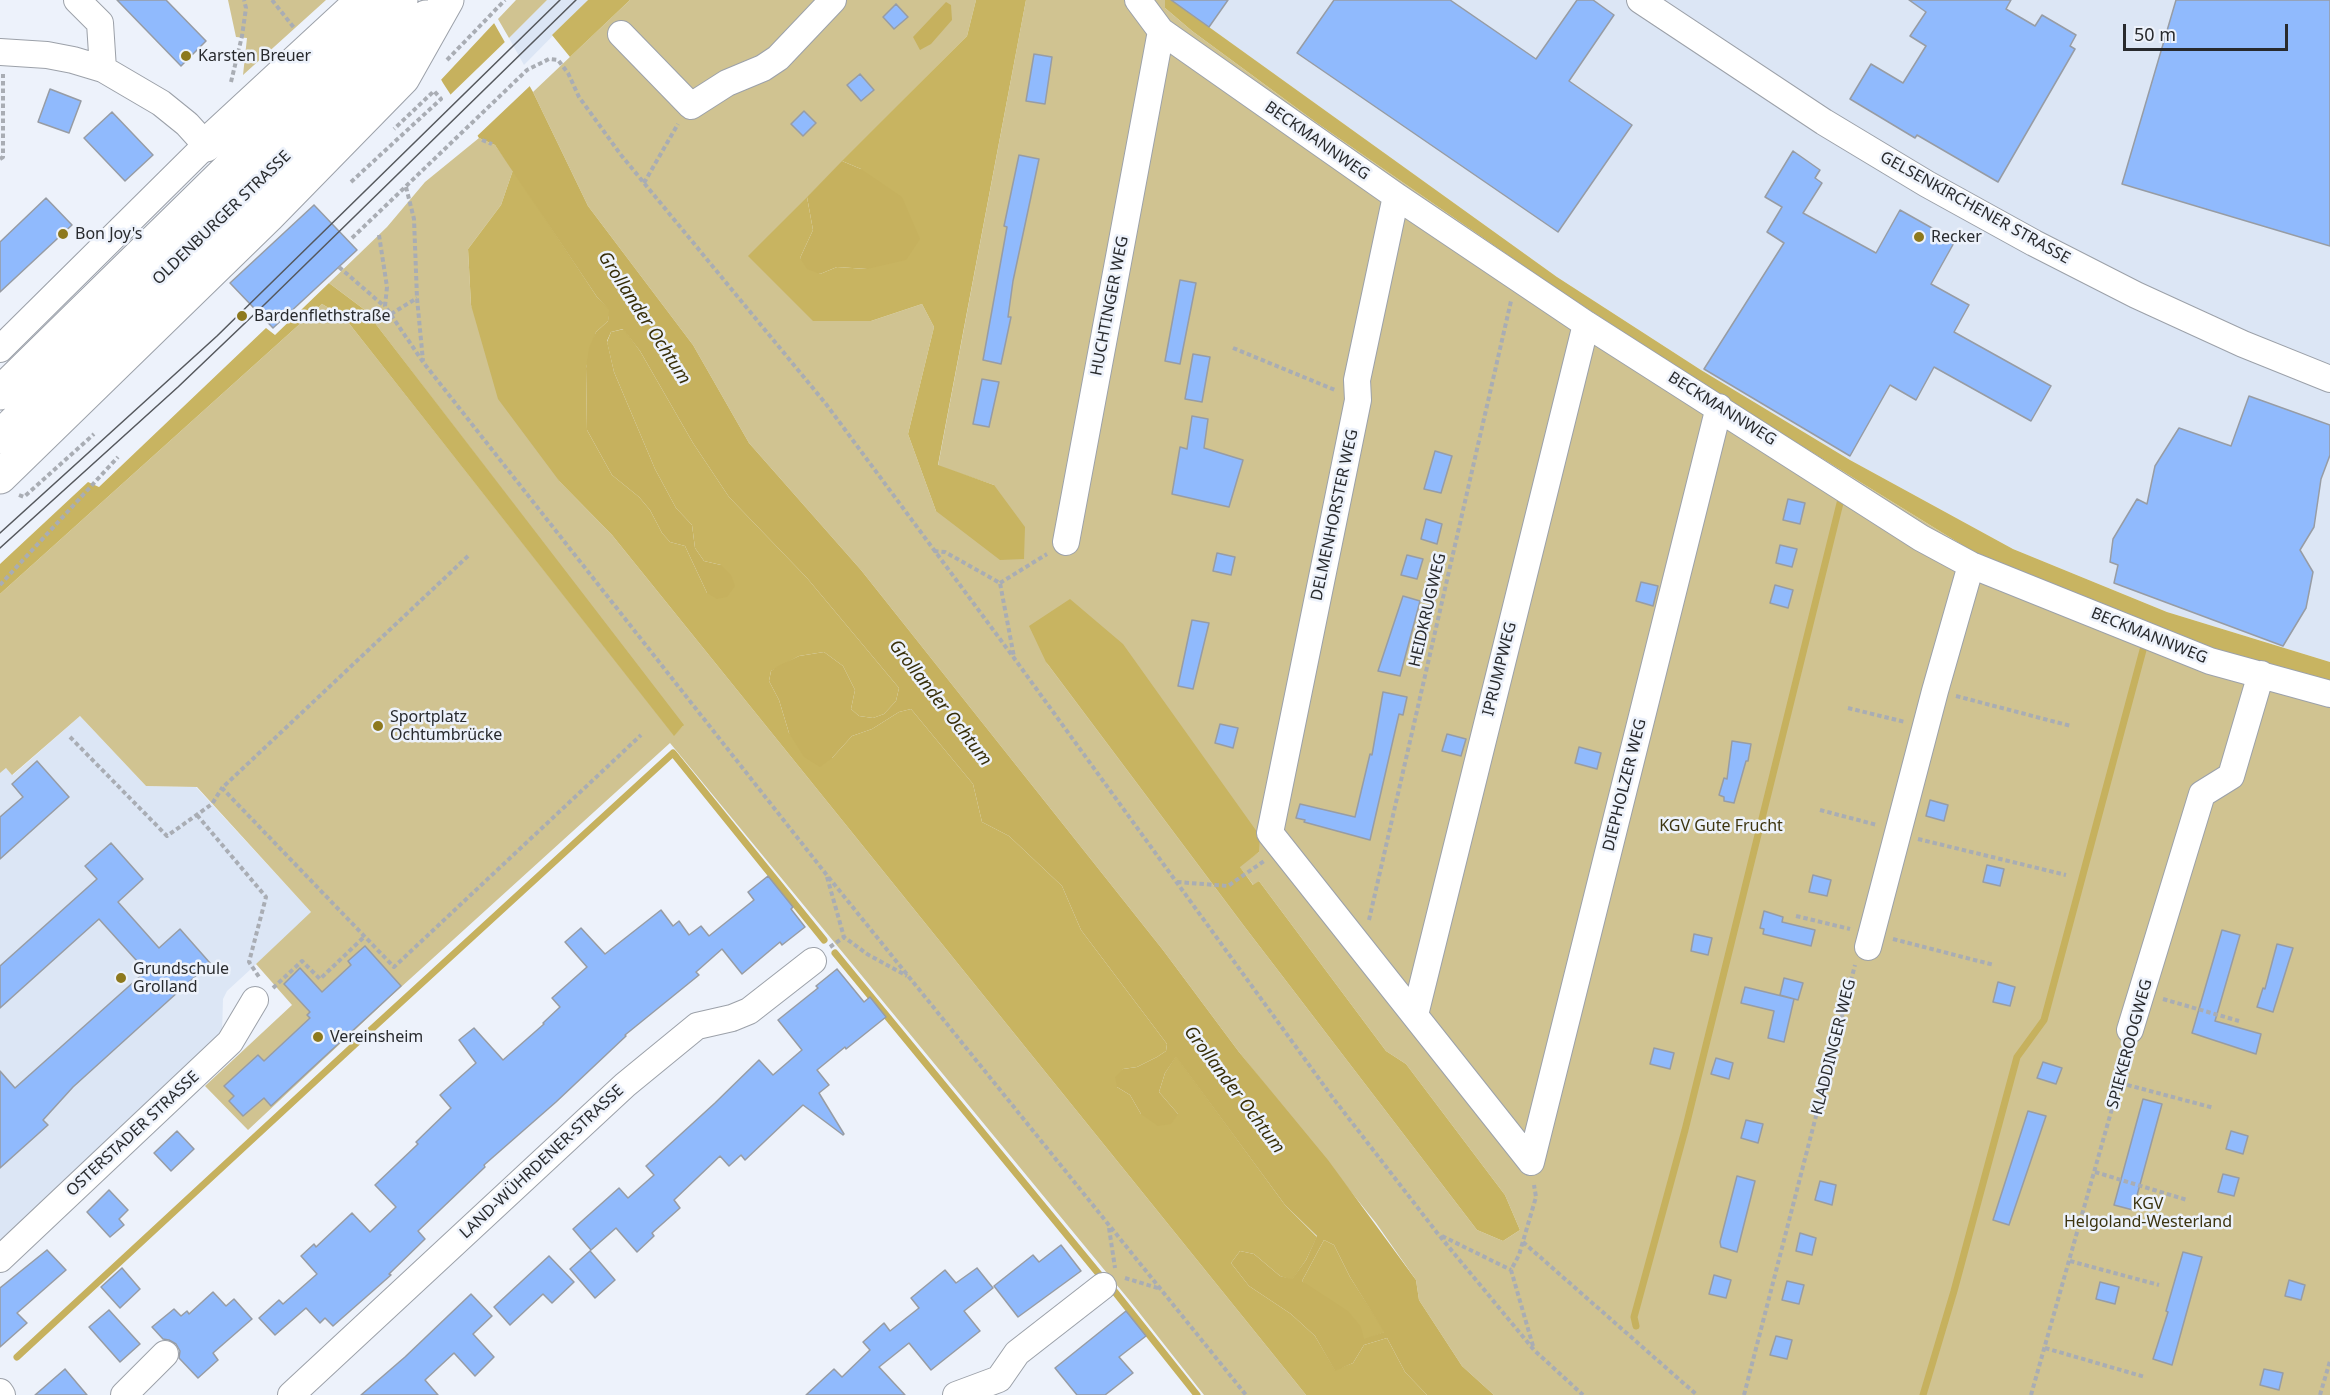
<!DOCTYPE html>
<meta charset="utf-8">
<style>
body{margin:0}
#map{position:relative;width:2330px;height:1395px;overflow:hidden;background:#edf2fb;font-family:"Noto Sans",sans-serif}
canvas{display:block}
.scale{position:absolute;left:2123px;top:24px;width:165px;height:27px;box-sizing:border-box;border:3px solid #282a2d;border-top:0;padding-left:8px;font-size:18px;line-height:21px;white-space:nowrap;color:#282a2d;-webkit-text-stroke:4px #edf2fb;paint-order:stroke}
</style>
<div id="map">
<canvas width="2330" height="1395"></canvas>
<div class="scale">50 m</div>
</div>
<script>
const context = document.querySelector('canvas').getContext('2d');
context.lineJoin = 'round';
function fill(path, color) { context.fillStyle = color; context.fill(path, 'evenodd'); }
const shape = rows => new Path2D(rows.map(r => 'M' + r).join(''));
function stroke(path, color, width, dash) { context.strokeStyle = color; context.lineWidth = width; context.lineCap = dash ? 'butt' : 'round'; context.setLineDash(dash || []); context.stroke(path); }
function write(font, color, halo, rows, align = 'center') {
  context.font = font + ' "Noto Sans",sans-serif'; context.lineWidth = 5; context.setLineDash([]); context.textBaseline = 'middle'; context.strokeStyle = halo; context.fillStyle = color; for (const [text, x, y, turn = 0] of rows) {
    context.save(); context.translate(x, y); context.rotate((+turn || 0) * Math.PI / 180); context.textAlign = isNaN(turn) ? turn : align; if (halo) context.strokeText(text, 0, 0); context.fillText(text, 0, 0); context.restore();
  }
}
const built = shape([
 [547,0,588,0,524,65,509,38],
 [1171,0,2330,0,2330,662,2167,612,2013,549,1850,460,1701,370,1557,277],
 [80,716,146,786,196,787,312,913,227,991,223,999,222,1034,0,1242,0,773,6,768,13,775]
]);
const green = shape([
 [228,0,326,0,243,75,247,38,236,37],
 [516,0,547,0,509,38,498,19],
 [630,0,976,0,967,36,749,256,871,321,922,304,934,327,908,434,936,511,994,485,938,466,1026,0,1165,0,1165,8,1192,31,1317,123,1554,287,1729,401,1980,556,2330,684,2330,1395,1494,1395,1462,1366,1419,1300,1416,1280,1376,1223,1239,1052,1163,950,861,570,749,443,693,345,588,206,533,92],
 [1046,662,1259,852,1239,866,1254,886,1259,881,1386,1051,1406,1064,1505,1195,1520,1230,1503,1241,1477,1230,1244,926],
 [479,138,495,145,513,170,501,205,468,249,471,305,560,482,612,535,1306,1395,1204,1395,1130,1301,670,743,389,998,248,1130,205,1086,292,1005,256,964,311,912,197,787,146,786,80,716,12,775,6,768,0,773,0,594,322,304,344,317,674,735,683,726,365,310,329,283,387,227,425,182]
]);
const forest = shape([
 [588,0,630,0,570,57,552,35],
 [976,0,1026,0,938,465,994,485,1025,527,1024,559,1000,560,936,511,908,434,934,327,922,304,871,321,813,321,748,256,807,197,813,230,800,258,820,274,837,267,867,269,861,169,842,161,967,36],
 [1165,0,1171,0,1209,27,1557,277,1701,370,1850,460,2013,549,2167,612,2330,662,2330,684,2208,648,1980,556,1729,401,1554,287,1317,123,1192,31,1165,8],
 [513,170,597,297,610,310,608,321,596,332,586,368,587,430,612,475,639,497,650,510,662,533,670,542,685,546,707,593,721,565,704,561,695,548,692,525,676,508,655,469,614,372,607,342,611,332,624,329,640,351,693,443,729,497,807,578,899,688,896,701,884,714,873,718,859,716,851,709,855,690,843,666,824,652,799,656,771,671,769,681,779,700,789,733,832,758,852,736,872,729,899,712,911,709,973,784,982,822,1009,836,1062,886,1081,930,1167,1044,1166,1051,1157,1057,1137,1067,1123,1069,1117,1087,1130,1095,1141,1114,1178,1114,1159,1092,1165,1073,1176,1056,1285,1205,1317,1237,1306,1260,1292,1280,1280,1276,1254,1254,1240,1251,1231,1263,1249,1286,1291,1314,1315,1336,1335,1370,1353,1363,1364,1345,1387,1338,1405,1372,1427,1395,1306,1395,612,535,560,482,498,399,471,305,468,249,501,205],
 [329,283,365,310,684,725,674,736,344,317,322,304,0,594,0,564,88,482,99,487,266,328,275,335],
 [1070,599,1123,644,1260,836,1259,852,1240,867,1253,885,1259,881,1386,1051,1406,1064,1505,1195,1520,1230,1503,1241,1477,1230,1244,926,1046,662,1029,626],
 [1324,1240,1334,1245,1350,1277,1385,1332,1364,1340,1302,1281]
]);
const water = shape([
 [397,0,481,0,533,92,588,206,693,345,749,443,861,570,1163,950,1239,1052,1328,1160,1416,1280,1419,1300,1462,1366,1494,1395,1427,1395,1405,1372,1387,1338,1364,1345,1353,1363,1335,1371,1315,1336,1291,1314,1249,1286,1231,1263,1240,1251,1254,1254,1280,1276,1292,1279,1306,1260,1317,1236,1285,1205,1176,1057,1165,1073,1159,1092,1178,1114,1171,1124,1158,1126,1141,1114,1130,1095,1117,1087,1115,1077,1123,1069,1137,1067,1157,1057,1166,1051,1167,1044,1081,930,1062,886,1009,836,982,822,973,784,911,709,899,712,872,729,852,736,832,758,820,767,804,757,789,733,779,700,769,681,771,671,778,666,799,656,824,652,843,666,855,690,851,709,859,716,873,718,884,714,896,701,899,688,807,578,729,497,693,443,640,351,623,329,611,332,607,341,614,372,655,469,676,508,692,525,695,548,704,561,721,565,731,575,735,586,727,597,717,599,707,593,685,546,670,542,662,533,650,510,639,497,612,475,587,430,586,368,589,348,596,332,608,321,609,310,597,297,495,145,479,138,443,83],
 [1324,1240,1334,1245,1350,1277,1384,1332,1364,1339,1361,1327,1348,1311,1302,1281],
 [946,2,951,5,952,20,931,44,920,50,913,37],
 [842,161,861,169,902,197,920,239,906,260,867,269,837,267,820,274,807,269,800,258,813,230,807,197]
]);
const pier = shape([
 [394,0,484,0,497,20,439,82],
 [508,39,532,84,475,138,448,97]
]);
const stream = shape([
 [835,953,1103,1279],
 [1111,1287,1197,1395],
 [1636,1326,1634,1317,1685,1130,1842,495],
 [17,1357,351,1048,673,753,824,940],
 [1923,1395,1954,1291,2017,1057,2044,1020,2143,650]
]);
const building = shape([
 [117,0,166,0,206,41,181,66,117,0],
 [1171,0,1228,0,1209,27,1171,0],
 [1334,0,1450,0,1536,59,1577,0,1593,0,1614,15,1569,81,1632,125,1558,232,1297,53,1334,0],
 [1909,0,2011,0,2006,9,2035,26,2042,15,2076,35,2070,46,2075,49,1998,182,1917,135,1915,138,1850,99,1871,64,1903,83,1926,46,1910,36,1926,12,1909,0],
 [2176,0,2330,0,2330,246,2122,184,2176,0],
 [896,4,908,17,894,29,883,17,896,4],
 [1034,54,1052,57,1045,104,1026,101,1034,54],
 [860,74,874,90,861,101,847,85,860,74],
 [50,89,81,101,69,133,38,122,50,89],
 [804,111,816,123,803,136,791,124,804,111],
 [112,112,153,155,125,181,84,138,112,112],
 [1793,151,1820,170,1815,178,1822,183,1803,213,1876,253,1900,210,1955,241,1931,284,1969,305,1954,332,2051,386,2031,421,1934,367,1916,400,1890,385,1850,456,1704,369,1784,243,1767,232,1782,207,1765,197,1793,151],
 [1019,155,1039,159,1013,281,1008,317,1011,317,1001,364,983,360,1007,227,1004,226,1019,155],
 [46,198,72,225,0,292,0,242,46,198],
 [314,205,357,250,273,328,230,283,314,205],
 [1180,280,1196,283,1180,364,1165,361,1180,280],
 [1193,354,1210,357,1202,402,1185,399,1193,354],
 [982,379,999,382,989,427,973,424,982,379],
 [2249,396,2330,425,2330,455,2321,479,2314,527,2300,550,2313,572,2306,608,2283,646,2114,583,2118,565,2110,562,2113,539,2137,499,2147,504,2155,466,2179,428,2231,446,2249,396],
 [1192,416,1208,419,1204,448,1243,460,1229,507,1172,494,1180,447,1187,449,1192,416],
 [1435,451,1452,456,1441,493,1424,489,1435,451],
 [1788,499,1805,503,1800,524,1783,520,1788,499],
 [1426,519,1442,524,1437,544,1421,539,1426,519],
 [1780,545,1797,549,1792,567,1776,563,1780,545],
 [1217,553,1235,557,1231,575,1213,571,1217,553],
 [1407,555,1423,559,1417,579,1401,575,1407,555],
 [1641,582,1658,586,1653,606,1636,601,1641,582],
 [1775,585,1793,590,1788,608,1770,603,1775,585],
 [1403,596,1420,601,1400,676,1378,671,1403,596],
 [1192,620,1209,623,1193,689,1178,686,1192,620],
 [1383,692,1407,697,1403,715,1399,714,1370,840,1304,822,1305,820,1296,818,1300,804,1355,817,1370,754,1372,755,1383,692],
 [1220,724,1238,728,1233,748,1215,743,1220,724],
 [1447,734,1466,739,1461,756,1442,751,1447,734],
 [1732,741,1751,744,1748,761,1746,761,1734,803,1724,801,1724,797,1719,795,1724,778,1727,779,1732,741],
 [1579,747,1601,753,1597,769,1575,763,1579,747],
 [37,761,69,797,0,859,0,817,23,797,12,784,37,761],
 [1930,800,1948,805,1944,821,1926,816,1930,800],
 [111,843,143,879,118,902,159,948,180,929,210,963,73,1087,43,1120,48,1125,0,1168,0,1071,15,1088,146,971,99,919,0,1008,0,966,97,879,85,866,111,843],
 [1987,865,2004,869,2000,886,1983,882,1987,865],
 [1813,875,1831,880,1827,896,1809,892,1813,875],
 [768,876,793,907,791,909,805,927,782,945,780,942,742,974,722,949,696,972,699,975,625,1035,626,1036,556,1102,484,1165,485,1167,418,1231,425,1239,389,1274,391,1275,333,1326,325,1318,320,1323,306,1308,275,1335,259,1318,279,1300,283,1304,317,1274,301,1256,314,1244,316,1247,352,1213,370,1232,396,1207,375,1185,418,1144,416,1142,451,1108,440,1095,476,1063,459,1040,474,1028,503,1060,544,1024,543,1023,560,1007,552,998,587,967,565,942,581,928,605,954,661,910,673,926,679,921,689,935,701,926,709,936,754,900,748,892,768,876],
 [1764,911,1783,917,1782,922,1815,930,1811,946,1763,934,1764,929,1760,928,1764,911],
 [2222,930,2240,935,2215,1021,2261,1034,2256,1054,2192,1033,2222,930],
 [1694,934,1712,938,1708,955,1691,951,1694,934],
 [2277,944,2293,948,2273,1012,2257,1007,2263,988,2265,989,2277,944],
 [365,946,401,986,271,1106,264,1098,243,1116,229,1101,234,1096,224,1086,258,1055,264,1061,310,1018,307,1015,310,1012,284,984,300,968,322,992,351,965,348,961,365,946],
 [837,969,864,1002,870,997,886,1017,846,1049,845,1047,817,1070,829,1085,819,1093,844,1134,843,1135,803,1105,745,1160,741,1155,729,1166,720,1156,674,1200,680,1208,652,1233,654,1236,637,1252,616,1228,591,1250,573,1229,619,1188,628,1198,654,1175,646,1166,715,1103,759,1060,773,1075,802,1050,778,1020,818,988,816,986,837,969],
 [1784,978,1803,983,1798,1000,1780,995,1784,978],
 [1998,982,2015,987,2010,1006,1993,1002,1998,982],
 [1745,987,1794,999,1784,1042,1768,1038,1774,1011,1741,1003,1745,987],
 [1654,1048,1674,1053,1670,1069,1650,1064,1654,1048],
 [1716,1058,1733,1063,1729,1079,1711,1074,1716,1058],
 [2043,1062,2062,1068,2056,1084,2037,1078,2043,1062],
 [2143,1099,2162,1104,2133,1210,2114,1205,2143,1099],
 [2028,1111,2046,1116,2009,1225,1993,1220,2028,1111],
 [1746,1120,1763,1124,1758,1143,1741,1138,1746,1120],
 [177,1131,194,1149,171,1171,154,1153,177,1131],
 [2231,1131,2248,1136,2243,1154,2226,1149,2231,1131],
 [2223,1174,2239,1178,2234,1196,2218,1192,2223,1174],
 [1737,1176,1755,1181,1737,1252,1721,1247,1720,1242,1737,1176],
 [1820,1181,1836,1185,1832,1205,1815,1200,1820,1181],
 [109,1190,128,1210,119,1219,124,1225,110,1237,87,1212,109,1190],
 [1800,1233,1816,1238,1812,1255,1796,1251,1800,1233],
 [1061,1245,1081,1271,1018,1317,994,1286,1033,1255,1039,1262,1061,1245],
 [47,1250,66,1270,17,1313,27,1323,0,1347,0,1288,47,1250],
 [590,1251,615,1280,595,1298,570,1269,590,1251],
 [2183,1252,2202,1257,2172,1365,2153,1359,2168,1312,2166,1311,2183,1252],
 [549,1256,574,1282,552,1303,543,1294,510,1325,494,1307,549,1256],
 [122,1268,140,1289,120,1308,101,1287,122,1268],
 [977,1268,993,1288,964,1311,980,1331,931,1370,909,1343,879,1367,905,1395,806,1395,834,1369,842,1377,870,1350,863,1342,884,1323,890,1331,919,1308,911,1298,945,1270,956,1283,977,1268],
 [1714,1275,1731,1280,1726,1298,1709,1294,1714,1275],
 [2289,1280,2305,1285,2301,1300,2285,1296,2289,1280],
 [1787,1281,1804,1285,1799,1304,1782,1300,1787,1281],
 [2100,1282,2119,1287,2115,1304,2096,1299,2100,1282],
 [213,1292,226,1306,234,1299,252,1319,213,1353,218,1360,198,1378,179,1358,180,1351,176,1344,169,1340,163,1339,152,1327,174,1309,181,1316,187,1311,189,1314,213,1292],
 [471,1294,492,1316,473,1334,494,1357,475,1376,454,1353,425,1380,438,1395,361,1395,405,1357,471,1294],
 [109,1310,140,1344,120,1362,89,1327,109,1310],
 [1126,1311,1146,1336,1119,1357,1133,1373,1105,1395,1077,1395,1055,1368,1126,1311],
 [1776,1336,1792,1340,1787,1359,1770,1355,1776,1336],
 [65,1369,87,1395,35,1395,65,1369],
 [2264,1369,2283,1373,2279,1390,2260,1385,2264,1369]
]);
const path = shape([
 [272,0,295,29],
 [447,60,505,0],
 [231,82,242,36,246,8,244,0],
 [482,140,492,144],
 [0,159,3,157,3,74],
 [351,182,441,99,434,91,394,129],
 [644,183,678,124],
 [406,187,414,219,417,298,423,361],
 [379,235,387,287,385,306,423,362,826,874,1246,1395],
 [352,238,527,70,549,59,558,60,568,73,579,97,621,155,826,404,1014,658,1333,1098,1438,1234,1534,1350,1583,1395],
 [339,267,384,306],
 [391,314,417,298],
 [1233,348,1335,390],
 [19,495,24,497,94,434],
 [934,551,945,552,1000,583,1014,657],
 [468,556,222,788,394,967,641,735],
 [1000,583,1047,554],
 [0,585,118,457],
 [1956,696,2071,726],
 [1848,708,1905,722],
 [70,737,167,836,212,804,222,788],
 [1820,810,1877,825],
 [197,815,266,897,249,962,259,977],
 [1918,839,2066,875],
 [827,877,844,937,867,954,907,976],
 [1177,882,1228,886,1264,861],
 [1796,916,1850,929],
 [1369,920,1511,301],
 [1893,939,1994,965],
 [830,947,844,937],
 [273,988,302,961,320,979,365,936],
 [2163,999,2239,1021],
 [2120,1083,2214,1108],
 [2095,1172,2187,1200],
 [1109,1228,1115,1268],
 [1442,1236,1511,1270],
 [1523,1242,1697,1395],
 [2070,1261,2159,1285],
 [1125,1278,1161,1289],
 [1533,1346,1511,1270,1519,1255,1536,1197,1534,1185],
 [2045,1348,2145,1377],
 [1744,1395,1855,965],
 [2031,1395,2128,1052],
 [2320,1395,2330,1361]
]);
const minor = shape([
 [77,0,100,23,103,69],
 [1138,0,1161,31,1396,196,1586,324,1921,538,1971,565,2210,661,2330,694],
 [1640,0,1824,122,1927,184,2034,243,2136,295,2243,344,2330,379],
 [621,34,691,106,727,83,763,68,778,58,833,0],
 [0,52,47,55,73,60,103,69,161,103,187,124,206,145,0,349],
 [1396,196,1357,380,1358,400,1270,833,1531,1162],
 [1066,542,1161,31],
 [1868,947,1935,691,1971,565],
 [1415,1015,1586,324],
 [2130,1030,2202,794,2231,776,2261,674],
 [1531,1162,1719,407],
 [0,1259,230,1042,255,1000],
 [0,1392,2,1395],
 [124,1395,165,1354],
 [291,1395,625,1085,697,1026,732,1018,749,1011,813,961],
 [956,1395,999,1379,1017,1353,1103,1286]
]);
const highway = shape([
 [206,145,363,0],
 [0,393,401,0],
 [0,437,426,17],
 [0,477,268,216,403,78,447,0]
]);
const tram = shape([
 [0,533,217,336,560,0],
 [0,548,178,387,265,304,576,0]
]);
const markers = [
 [186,56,6,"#8d791e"],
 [63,234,6,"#8d791e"],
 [1919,237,6,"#8d791e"],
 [242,316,6,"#8d791e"],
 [378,726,6,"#8d791e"],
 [121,978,6,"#8d791e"],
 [318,1037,6,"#8d791e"]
];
const poiNames = [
 ["Karsten Breuer",198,56],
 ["Bon Joy's",75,234],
 ["Recker",1931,237],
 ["Bardenflethstraße",254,316],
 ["Sportplatz",390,717],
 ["Ochtumbrücke",390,735],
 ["Grundschule",133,969],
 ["Grolland",133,987],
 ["Vereinsheim",330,1037]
];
const streetNames = [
 ["BECKMANNWEG",1317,141,35],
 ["GELSENKIRCHENER STRASSE",1975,208,29],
 ["OLDENBURGER STRASSE",222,218,-44],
 ["HUCHTINGER WEG",1110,306,-79],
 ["BECKMANNWEG",1722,409,32],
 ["DELMENHORSTER WEG",1335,515,-78],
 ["HEIDKRUGWEG",1428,610,-77],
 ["BECKMANNWEG",2149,636,22],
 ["IPRUMPWEG",1500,669,-76],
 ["DIEPHOLZER WEG",1625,785,-76],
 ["SPIEKEROOGWEG",2130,1044,-75],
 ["KLADDINGER WEG",1834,1047,-76],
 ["OSTERSTADER STRASSE",133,1134,-43],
 ["LAND-WÜHRDENER-STRASSE",542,1162,-43]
];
const parkNames = [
 ["KGV Gute Frucht",1721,826],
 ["KGV",2148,1204],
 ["Helgoland-Westerland",2148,1222]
];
const waterNames = [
 ["Grollander Ochtum",644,318,57],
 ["Grollander Ochtum",940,703,52],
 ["Grollander Ochtum",1234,1090,53]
];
fill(built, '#dce6f5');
fill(green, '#d0c391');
fill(forest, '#c8b461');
fill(water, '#c6b15e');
fill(pier, '#edf2fb');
stroke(stream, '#c6b15e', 7);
fill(building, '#90bafd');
stroke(building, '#979ca4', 1.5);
stroke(minor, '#9ca1a9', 28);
stroke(highway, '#9ca1a9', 35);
stroke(path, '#a9adb4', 4, [4.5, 3]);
stroke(minor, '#fff', 26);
stroke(highway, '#fff', 33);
stroke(tram, '#55585d', 1.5);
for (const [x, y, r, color] of markers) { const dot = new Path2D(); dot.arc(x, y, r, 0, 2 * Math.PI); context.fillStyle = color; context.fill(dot); stroke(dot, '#edf2fb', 2); }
write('16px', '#282a2d', '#edf2fb', poiNames, 'left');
write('16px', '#282a2d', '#edf2fb', streetNames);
write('16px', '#3c340f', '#edf2fb', parkNames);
write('italic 18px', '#372e08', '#edf2fb', waterNames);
</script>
